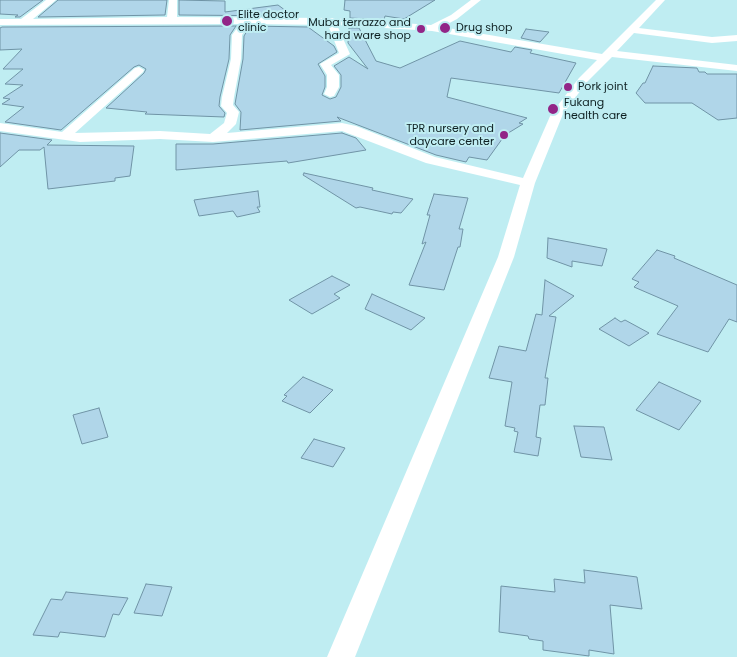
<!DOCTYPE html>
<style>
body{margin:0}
canvas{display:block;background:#bfedf2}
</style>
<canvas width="737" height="657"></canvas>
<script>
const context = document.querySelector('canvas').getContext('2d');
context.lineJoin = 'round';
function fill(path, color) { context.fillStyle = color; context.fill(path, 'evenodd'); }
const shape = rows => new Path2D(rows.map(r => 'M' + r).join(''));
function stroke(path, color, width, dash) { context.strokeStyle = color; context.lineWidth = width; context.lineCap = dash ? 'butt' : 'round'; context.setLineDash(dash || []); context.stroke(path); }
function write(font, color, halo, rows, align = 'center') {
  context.font = font + ' Poppins,sans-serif'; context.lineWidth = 4; context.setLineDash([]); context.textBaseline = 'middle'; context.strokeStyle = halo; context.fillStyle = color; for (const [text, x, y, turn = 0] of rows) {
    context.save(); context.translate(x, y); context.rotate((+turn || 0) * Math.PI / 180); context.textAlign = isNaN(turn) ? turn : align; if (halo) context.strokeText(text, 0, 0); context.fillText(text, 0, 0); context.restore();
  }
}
const building = shape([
 [0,0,43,0,20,17,15,17,18,15,0,14,0,0],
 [58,0,167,0,165,15,38,17,58,0],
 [179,0,225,1,225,12,278,5,293,16,179,15,179,0],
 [345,0,435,0,404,19,385,16,384,20,350,18,350,11,344,10,345,0],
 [236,26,230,35,229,59,220,97,219,106,225,113,224,117,145,114,147,112,106,108,144,73,146,69,139,65,134,67,61,130,5,122,24,107,2,104,10,99,3,98,23,85,5,84,23,69,3,69,22,49,0,50,0,28,2,27,236,26],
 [250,26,308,27,334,46,337,52,318,64,325,76,325,87,322,95,330,99,336,97,341,87,341,75,334,66,349,57,368,69,348,43,349,28,359,28,376,61,400,68,460,41,511,52,515,47,532,50,530,53,576,63,559,93,451,78,447,97,527,118,519,123,523,124,505,135,487,160,469,157,466,162,436,155,337,117,341,121,240,130,241,112,235,104,243,59,244,36,250,26],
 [526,29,549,32,540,42,521,38,526,29],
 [653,66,697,68,699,72,705,72,707,74,737,74,737,118,718,120,692,103,645,103,636,93,643,83,645,83,653,66],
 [0,133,52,140,47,145,134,146,130,176,115,178,115,181,48,189,44,147,40,150,19,150,0,167,0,133],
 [342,133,356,138,366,150,288,163,287,161,176,170,176,144,213,144,342,133],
 [304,173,373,188,372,190,413,199,401,213,393,212,392,214,360,207,356,208,303,175,304,173],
 [258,191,260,207,257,207,260,212,237,217,233,211,199,216,194,200,258,191],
 [434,194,468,198,459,229,463,229,460,247,458,247,444,290,409,285,426,242,422,244,430,215,427,215,434,194],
 [548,238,607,249,602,266,572,261,572,267,547,258,548,238],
 [657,250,675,256,674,258,737,285,737,322,729,319,708,352,657,334,678,306,634,287,639,282,632,279,657,250],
 [332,276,350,285,334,294,340,298,312,314,289,300,332,276],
 [545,280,574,296,549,316,556,317,545,378,548,378,545,405,540,405,536,437,541,438,538,456,514,452,518,432,514,431,515,428,505,426,512,382,489,378,499,346,526,351,536,314,542,315,545,280],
 [372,294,425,318,411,330,365,309,372,294],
 [615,318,621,322,625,320,649,333,629,346,599,329,615,318],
 [303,377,333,390,310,413,282,401,287,396,284,395,303,377],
 [659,382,701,401,679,430,636,410,659,382],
 [99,408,108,437,82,444,73,415,99,408],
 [574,426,604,427,612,460,581,457,574,426],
 [314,439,345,448,333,467,301,458,314,439],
 [584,570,637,577,642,609,610,605,614,654,589,650,589,656,543,650,543,641,529,639,528,636,499,632,501,586,555,592,554,579,585,583,584,570],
 [146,584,172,587,162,616,134,613,146,584],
 [66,592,128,598,119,615,113,614,105,637,60,632,58,637,33,635,51,599,62,600,66,592]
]);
const street = shape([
 [46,0,56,0,33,19,167,17,169,0,177,0,177,17,330,18,431,25,451,15,471,0,481,0,457,19,442,27,602,54,656,0,665,0,639,28,712,37,737,35,737,41,712,43,634,33,617,51,737,65,737,71,612,57,587,82,563,114,535,183,514,257,355,657,327,657,498,257,520,185,426,163,342,131,213,142,160,139,80,142,0,131,0,123,62,132,135,68,139,67,144,70,143,72,75,133,160,131,210,134,224,123,227,113,221,106,222,97,231,59,232,35,240,24,0,25,0,19,21,19,46,0],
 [249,24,328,25,339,53,320,64,327,75,327,87,324,94,330,97,334,96,339,87,339,75,331,65,350,54,337,25,432,31,597,60,579,78,551,114,523,178,435,157,356,126,342,123,227,133,236,124,239,112,233,105,234,97,241,59,242,35,249,24]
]);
const markers = [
 [227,21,6,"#922587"],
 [445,28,6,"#922587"],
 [421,29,5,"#922587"],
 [568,87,5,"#922587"],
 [553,109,6,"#922587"],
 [504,135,5,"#922587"]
];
const farPoinames = [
 ["Elite doctor",238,15],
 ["clinic",238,28],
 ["Muba terrazzo and",411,23,"right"],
 ["hard ware shop",411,36,"right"],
 ["Drug shop",456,28],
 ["Pork joint",578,87],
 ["Fukang",564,103],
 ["health care",564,116],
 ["TPR nursery and",494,129,"right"],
 ["daycare center",494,142,"right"]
];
fill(building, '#b0d6e9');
stroke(building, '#7094a6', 1);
fill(street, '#fff');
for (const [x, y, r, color] of markers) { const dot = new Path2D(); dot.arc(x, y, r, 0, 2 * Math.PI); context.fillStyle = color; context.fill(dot); stroke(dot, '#bfedf2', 2); }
write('11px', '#0e2022', '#bfedf2', farPoinames, 'left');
</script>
